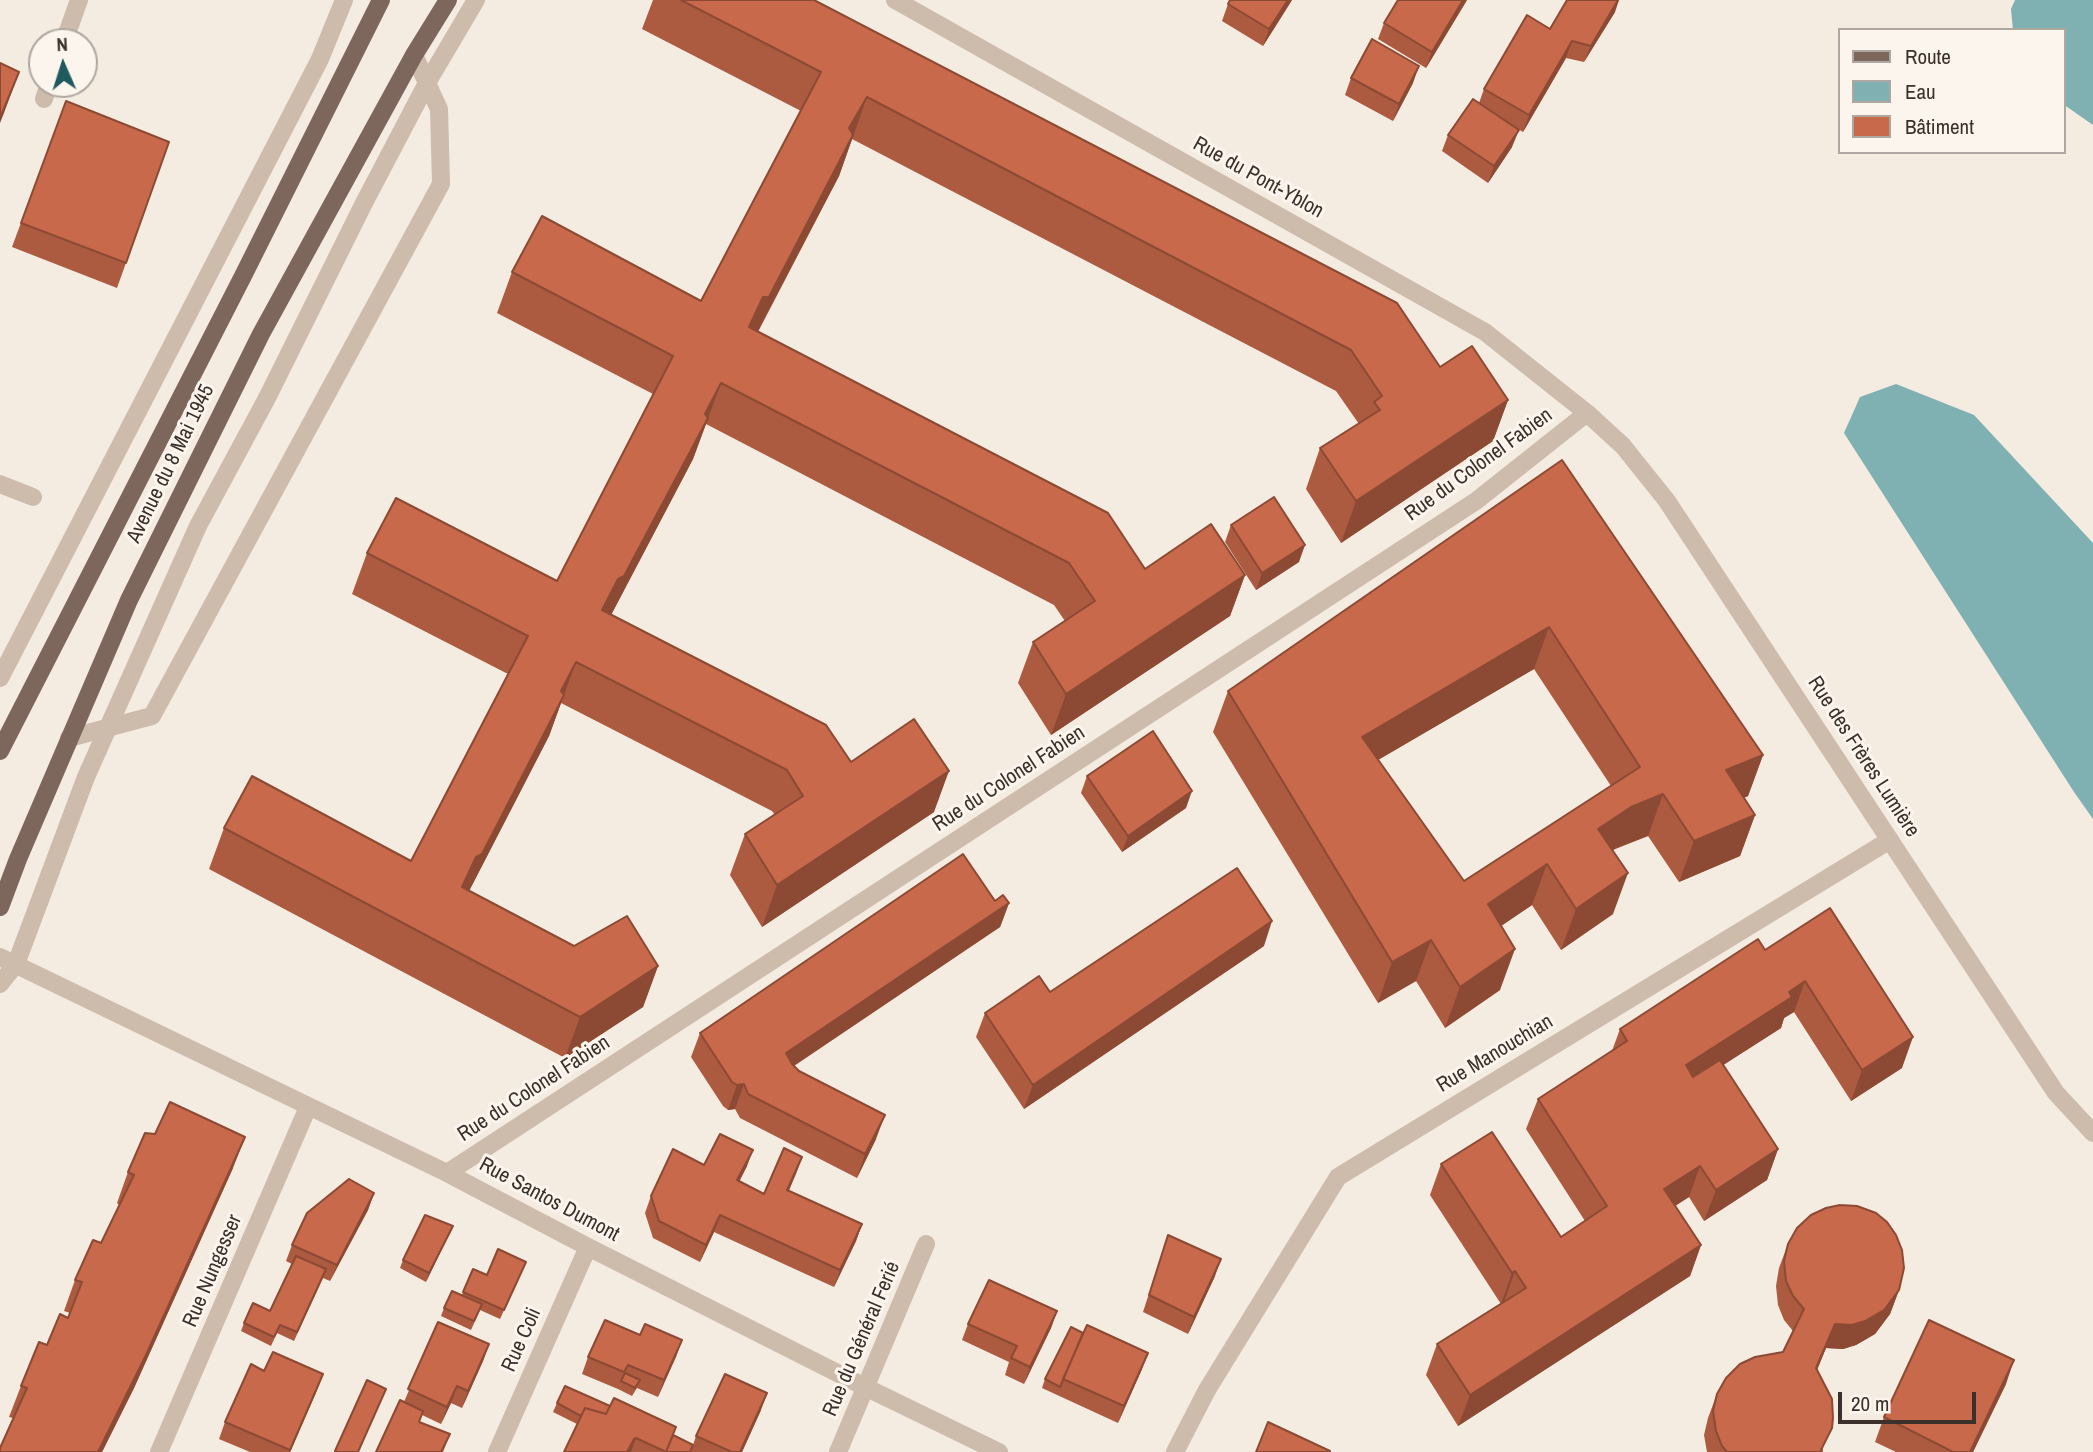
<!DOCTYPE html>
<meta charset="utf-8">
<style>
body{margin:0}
#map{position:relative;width:2093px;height:1452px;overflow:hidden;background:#f4ebe1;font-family:"Archivo Narrow",sans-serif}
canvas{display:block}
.legend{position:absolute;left:1838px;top:28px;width:228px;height:126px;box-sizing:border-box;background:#fbf5ee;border:2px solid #aea6a0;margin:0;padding:9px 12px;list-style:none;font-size:21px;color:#3b302b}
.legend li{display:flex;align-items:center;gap:14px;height:35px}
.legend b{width:35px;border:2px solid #aea6a0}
.north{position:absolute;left:28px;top:28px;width:70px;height:70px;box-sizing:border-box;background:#fbf5ee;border:2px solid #aea6a0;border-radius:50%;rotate:357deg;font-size:19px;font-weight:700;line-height:28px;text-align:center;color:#3b302b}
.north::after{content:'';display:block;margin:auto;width:24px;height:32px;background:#1f5a5e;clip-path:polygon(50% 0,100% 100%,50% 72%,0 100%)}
.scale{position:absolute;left:1838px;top:1392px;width:138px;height:32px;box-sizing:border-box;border:4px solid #3b302b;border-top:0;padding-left:9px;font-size:21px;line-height:24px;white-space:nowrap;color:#3b302b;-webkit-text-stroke:5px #fbf5ee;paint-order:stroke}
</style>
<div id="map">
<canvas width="2093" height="1452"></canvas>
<ul class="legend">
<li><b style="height:9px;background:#7d675c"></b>Route</li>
<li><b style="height:19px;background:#7fb0b2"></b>Eau</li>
<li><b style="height:19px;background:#c8694b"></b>Bâtiment</li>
</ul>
<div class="north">N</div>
<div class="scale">20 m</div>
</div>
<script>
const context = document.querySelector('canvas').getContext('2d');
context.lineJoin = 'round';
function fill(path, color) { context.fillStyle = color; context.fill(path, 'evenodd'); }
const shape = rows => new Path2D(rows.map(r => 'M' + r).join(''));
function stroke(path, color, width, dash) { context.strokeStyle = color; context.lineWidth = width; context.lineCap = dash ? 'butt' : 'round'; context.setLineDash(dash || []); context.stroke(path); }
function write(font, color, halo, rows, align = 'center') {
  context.font = font + ' "Archivo Narrow",sans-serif'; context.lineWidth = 6; context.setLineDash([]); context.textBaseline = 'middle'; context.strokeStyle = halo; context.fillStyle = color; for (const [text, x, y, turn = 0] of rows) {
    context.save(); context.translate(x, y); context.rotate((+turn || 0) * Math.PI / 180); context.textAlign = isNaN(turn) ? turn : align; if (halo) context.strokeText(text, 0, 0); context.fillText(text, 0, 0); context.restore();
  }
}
const water = shape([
 [2015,0,2093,0,2093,125,2063,104,2063,30,2013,30,2011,9],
 [1896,384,1974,415,2093,543,2093,819,2074,792,1844,433,1860,397]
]);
const lane = shape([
 [64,42,79,0],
 [44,99,49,84],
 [0,484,33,497],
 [0,678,320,59,344,0],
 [0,984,16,964,86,777,198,526,267,398,364,203,427,83,476,0],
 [1207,1390,1338,1177,1890,840]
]);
const street = shape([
 [895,0,1485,332,1587,413,1623,446,1667,501,2056,1093,2093,1133],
 [69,738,152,716,441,184,439,109,414,55],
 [0,957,447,1173,588,1247,867,1388,999,1452],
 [447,1173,1476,501,1587,413],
 [159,1452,308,1107],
 [497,1452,588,1247],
 [838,1452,926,1244],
 [1175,1452,1207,1390]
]);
const primary = shape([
 [0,751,243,276,381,0],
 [0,907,18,859,129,600,261,334,414,55,448,0]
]);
const wall = shape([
 [653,0,814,0,1440,367,1508,400,1493,441,1341,543,1306,489,1320,448,1359,424,1336,391,852,139,839,176,758,332,1145,569,1245,575,1230,616,1051,735,1018,683,1033,642,1065,621,1054,605,706,424,693,459,611,615,934,812,762,927,730,875,745,834,775,815,772,811,561,703,549,736,469,891,574,946,658,966,643,1007,565,1058,209,869,224,828,411,861,508,674,352,594,367,553,557,581,653,394,497,313,512,272,701,301,801,111,642,29],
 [1292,0,1263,46,1222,21,1228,4],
 [1467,0,1426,68,1378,39,1384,23],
 [1615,12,1584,62,1566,58,1523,132,1508,123,1512,147,1488,183,1442,151,1448,135,1479,103,1484,89,1550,29],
 [1351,78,1413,83,1393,121,1345,95],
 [66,101,169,142,117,288,12,247],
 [1562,460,1763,755,1748,796,1744,798,1755,815,1740,856,1679,882,1648,836,1613,850,1613,914,1561,950,1532,905,1501,926,1500,990,1445,1028,1416,981,1378,1003,1213,732,1228,691],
 [1534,669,1611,786,1464,881,1378,760],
 [1231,525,1299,562,1256,590,1225,542],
 [1087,776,1186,808,1122,852,1081,793],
 [995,901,1009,903,1000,927,794,1066,876,1139,857,1178,740,1118,735,1109,728,1110,723,1106,691,1057,700,1033],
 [1830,908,1902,1068,1851,1101,1794,1012,1784,1018,1781,1028,1723,1065,1778,1149,1767,1180,1704,1221,1689,1197,1675,1206,1701,1245,1690,1276,1458,1426,1426,1375,1437,1344,1501,1304,1430,1195,1441,1164,1561,1237,1585,1221,1526,1129,1538,1099,1612,1051,1620,1029,1765,950],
 [1264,946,1024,1109,976,1037,985,1013,1050,992],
 [802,1157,789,1191,862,1224,856,1241,834,1287,714,1232,700,1262,653,1238,645,1213,651,1196,704,1165,747,1166,739,1182,764,1194],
 [233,1168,134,1388,102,1452,0,1452,13,1418,9,1417,21,1386,47,1345,68,1318,70,1313,64,1311,75,1280,101,1243,119,1205,117,1203,128,1172],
 [374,1193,368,1210,330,1281,323,1278,294,1341,277,1333,271,1346,241,1331,244,1323,270,1311,292,1264,286,1261,292,1245],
 [449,1234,426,1282,400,1268,403,1260],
 [1168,1235,1215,1276,1188,1334,1143,1312],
 [1788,1244,1899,1290,1890,1314,1875,1334,1856,1345,1843,1349,1826,1348,1817,1370,1823,1452,1707,1452,1704,1435,1708,1418,1717,1394,1783,1352,1793,1331,1784,1320,1778,1305,1776,1286,1779,1268],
 [526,1262,500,1319,480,1310,471,1330,441,1316,444,1308,462,1295,473,1269,487,1275],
 [1057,1311,1051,1328,1024,1384,1005,1375,1009,1362,962,1340,968,1324],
 [438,1322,489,1344,483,1361,462,1408,451,1403,441,1424,422,1415,419,1422,450,1434,443,1452,376,1452,400,1400,404,1402],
 [682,1340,658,1397,637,1388,632,1396,618,1389,582,1374,588,1357],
 [1142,1369,1118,1423,1042,1388,1045,1379],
 [264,1371,317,1390,290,1452,250,1452,219,1439,225,1422],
 [2006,1384,1973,1452,1896,1452,1875,1442,1884,1417],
 [557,1403,673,1435,693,1445,696,1436,761,1410,742,1452,564,1452,577,1424,553,1412]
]);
const shadedWall = shape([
 [1288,0,1292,0,1263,46,1269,29],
 [1463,0,1467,0,1426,68,1432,52],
 [1618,0,1619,0,1615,12,1584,62,1591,46],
 [1572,41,1566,58,1523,132,1529,115],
 [1419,66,1413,83,1393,121,1399,104],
 [19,72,4,113,0,123,0,118],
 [867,97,839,176,754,338,749,327,763,297,849,128],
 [1519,130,1512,147,1488,183,1494,166],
 [721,383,693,459,610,617,602,610],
 [1508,400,1493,441,1341,543,1356,501],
 [1305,545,1299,562,1256,590,1262,573],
 [1245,575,1230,616,1051,735,1066,694],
 [1549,627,1534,669,1347,778,1362,737],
 [576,662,549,736,467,895,462,887,476,857],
 [1763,755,1748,796,1711,811,1726,770],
 [949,771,934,812,762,927,777,885],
 [1192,791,1186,808,1122,852,1128,836],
 [1663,794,1648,836,1616,848,1583,870,1598,829,1631,807],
 [1755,815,1740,856,1679,882,1694,841],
 [1547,864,1532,905,1473,945,1488,904],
 [1628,873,1613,914,1561,950,1576,909],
 [1009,903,1000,927,777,1077,786,1053],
 [1272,921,1264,946,1024,1109,1033,1085],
 [1431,940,1416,981,1378,1003,1392,962],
 [1515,949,1500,990,1445,1028,1460,987],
 [658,966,643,1007,565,1058,580,1017],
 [1805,981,1794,1012,1784,1018,1781,1028,1675,1096,1686,1065],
 [1913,1037,1902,1068,1851,1101,1862,1070],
 [744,1084,735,1109,728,1110,737,1085],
 [885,1115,876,1139,857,1178,865,1154],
 [245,1137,233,1168,134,1388,102,1452,98,1452],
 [1778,1149,1767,1180,1704,1221,1716,1190],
 [753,1150,747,1166,731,1197,737,1180],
 [802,1157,796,1174,781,1207,787,1190],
 [1700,1166,1689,1197,1653,1220,1664,1189],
 [374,1193,368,1210,330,1281,337,1265],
 [720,1215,714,1232,700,1262,706,1245],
 [862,1224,856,1241,834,1287,840,1270],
 [453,1226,449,1234,426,1282,429,1273],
 [1701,1245,1690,1276,1458,1426,1470,1395],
 [1221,1259,1215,1276,1188,1334,1194,1317],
 [1515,1271,1504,1302,1501,1304,1512,1273],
 [1899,1290,1890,1314,1875,1334,1856,1345,1843,1349,1826,1348,1808,1392,1816,1368,1835,1324],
 [1057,1311,1051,1328,1024,1384,1030,1367],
 [682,1340,676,1357,658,1397,664,1380],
 [489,1344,483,1361,462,1408,468,1391],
 [1148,1353,1142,1369,1118,1423,1124,1406],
 [2014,1360,2006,1384,1973,1452,1970,1452],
 [323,1374,317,1390,290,1452,289,1452],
 [457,1386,451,1403,441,1424,447,1407],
 [767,1393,761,1410,742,1452,740,1452],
 [636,1438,631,1452,627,1452,634,1439]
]);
const building = shape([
 [681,0,814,0,1397,303,1440,367,1472,346,1508,400,1356,501,1320,448,1380,410,1374,402,1382,396,1351,350,867,97,849,128,853,135,769,297,763,297,749,327,1108,513,1145,569,1211,524,1245,575,1066,694,1033,642,1095,601,1069,563,721,383,705,414,708,418,624,576,618,579,602,610,826,725,851,762,914,719,949,771,777,885,745,834,803,796,787,770,576,662,561,691,564,695,482,854,476,857,462,887,574,946,627,916,658,966,580,1017,224,828,252,776,411,861,528,636,367,553,396,498,557,581,673,356,512,272,542,216,701,301,821,72,681,0],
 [1230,0,1288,0,1269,29,1228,4,1230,0],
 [1398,0,1463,0,1432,52,1384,23,1398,0],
 [1567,0,1618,0,1591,46,1572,41,1529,115,1484,89,1527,15,1550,29,1567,0],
 [1372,39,1419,66,1399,104,1351,78,1372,39],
 [0,63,19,72,0,118,0,63],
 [1473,99,1519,130,1494,166,1448,135,1473,99],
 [66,101,169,142,126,263,21,223,66,101],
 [1562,460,1763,755,1726,770,1755,815,1694,841,1663,794,1631,807,1598,829,1628,873,1576,909,1547,864,1488,904,1515,949,1460,987,1431,940,1392,962,1228,691,1562,460],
 [1549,627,1640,767,1464,881,1362,737,1549,627],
 [1274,497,1305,545,1262,573,1231,525,1274,497],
 [1153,731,1192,791,1128,836,1087,776,1153,731],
 [963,854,995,901,1003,895,1009,903,786,1053,792,1064,799,1071,885,1115,865,1154,748,1094,744,1084,737,1085,732,1082,700,1033,963,854],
 [1237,868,1272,921,1033,1085,985,1013,1039,976,1050,992,1237,868],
 [1830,908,1913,1037,1862,1070,1805,981,1789,992,1792,997,1686,1065,1693,1077,1720,1060,1778,1149,1716,1190,1700,1166,1664,1189,1701,1245,1470,1395,1437,1344,1526,1288,1515,1271,1512,1273,1441,1164,1492,1132,1561,1237,1607,1206,1538,1099,1627,1041,1620,1029,1758,939,1765,950,1830,908],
 [170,1102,245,1137,145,1357,98,1452,0,1452,0,1448,27,1388,21,1386,39,1342,47,1345,60,1314,68,1318,82,1282,75,1280,93,1240,101,1243,134,1175,128,1172,145,1133,155,1134,170,1102],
 [720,1134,753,1150,737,1180,764,1194,784,1148,802,1157,787,1190,862,1224,840,1270,720,1215,706,1245,659,1221,651,1196,673,1149,704,1165,720,1134],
 [349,1179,374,1193,337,1265,292,1245,307,1213,349,1179],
 [1840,1205,1857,1206,1876,1213,1887,1222,1896,1235,1902,1250,1904,1268,1899,1290,1884,1310,1865,1321,1852,1325,1835,1324,1816,1368,1832,1399,1833,1418,1832,1428,1820,1452,1727,1452,1722,1446,1716,1431,1713,1411,1717,1394,1726,1378,1740,1364,1755,1357,1783,1352,1804,1309,1793,1296,1786,1281,1784,1261,1788,1244,1797,1228,1811,1215,1826,1208,1840,1205],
 [425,1215,453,1226,429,1273,403,1260,425,1215],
 [1168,1235,1221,1259,1194,1317,1149,1295,1168,1235],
 [498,1249,526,1262,504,1310,463,1292,473,1269,487,1275,498,1249],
 [296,1256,326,1269,297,1332,280,1325,274,1337,244,1323,253,1303,270,1311,296,1256],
 [989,1280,1057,1311,1030,1367,1011,1358,1017,1346,968,1324,989,1280],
 [452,1291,482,1304,474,1321,444,1308,452,1291],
 [605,1320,640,1335,645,1324,682,1340,664,1380,628,1365,624,1372,588,1357,605,1320],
 [1929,1320,2014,1360,1970,1452,1953,1452,1884,1417,1929,1320],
 [438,1322,489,1344,468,1391,457,1386,447,1407,408,1389,438,1322],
 [1087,1325,1148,1353,1124,1406,1063,1379,1087,1325],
 [1071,1327,1083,1333,1060,1387,1045,1379,1071,1327],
 [273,1352,323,1374,290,1450,225,1422,251,1364,264,1371,273,1352],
 [625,1373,640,1380,635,1388,621,1381,625,1373],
 [725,1374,767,1393,740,1452,732,1452,696,1436,725,1374],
 [367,1380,386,1389,358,1452,337,1452,335,1451,367,1380],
 [565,1386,610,1406,606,1414,585,1408,581,1416,557,1403,565,1386],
 [614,1398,676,1427,666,1452,636,1438,634,1439,627,1452,564,1452,585,1408,606,1414,614,1398],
 [400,1400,423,1411,419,1422,450,1434,441,1452,376,1452,400,1400],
 [1268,1422,1330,1451,1329,1452,1256,1452,1268,1422],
 [673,1435,693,1445,690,1452,666,1452,673,1435]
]);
const streetNames = [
 ["Rue du Pont-Yblon",1258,178,29],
 ["Avenue du 8 Mai 1945",171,464,-64],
 ["Rue du Colonel Fabien",1479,465,-36],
 ["Rue des Frères Lumière",1863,757,57],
 ["Rue du Colonel Fabien",1009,779,-33],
 ["Rue Manouchian",1495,1054,-31],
 ["Rue du Colonel Fabien",534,1089,-33],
 ["Rue Santos Dumont",549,1200,28],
 ["Rue Nungesser",213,1271,-67],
 ["Rue du Général Ferié",862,1339,-67],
 ["Rue Coli",522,1340,-66]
];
fill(water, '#7fb0b2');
stroke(lane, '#cdbbac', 18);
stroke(street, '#cdbbac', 18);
stroke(primary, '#7d675c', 18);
fill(wall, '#ac5a40');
fill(shadedWall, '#8c4a34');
fill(building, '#c8694b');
stroke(building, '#8c4a34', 2);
write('21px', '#3b302b', '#fbf5ee', streetNames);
</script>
